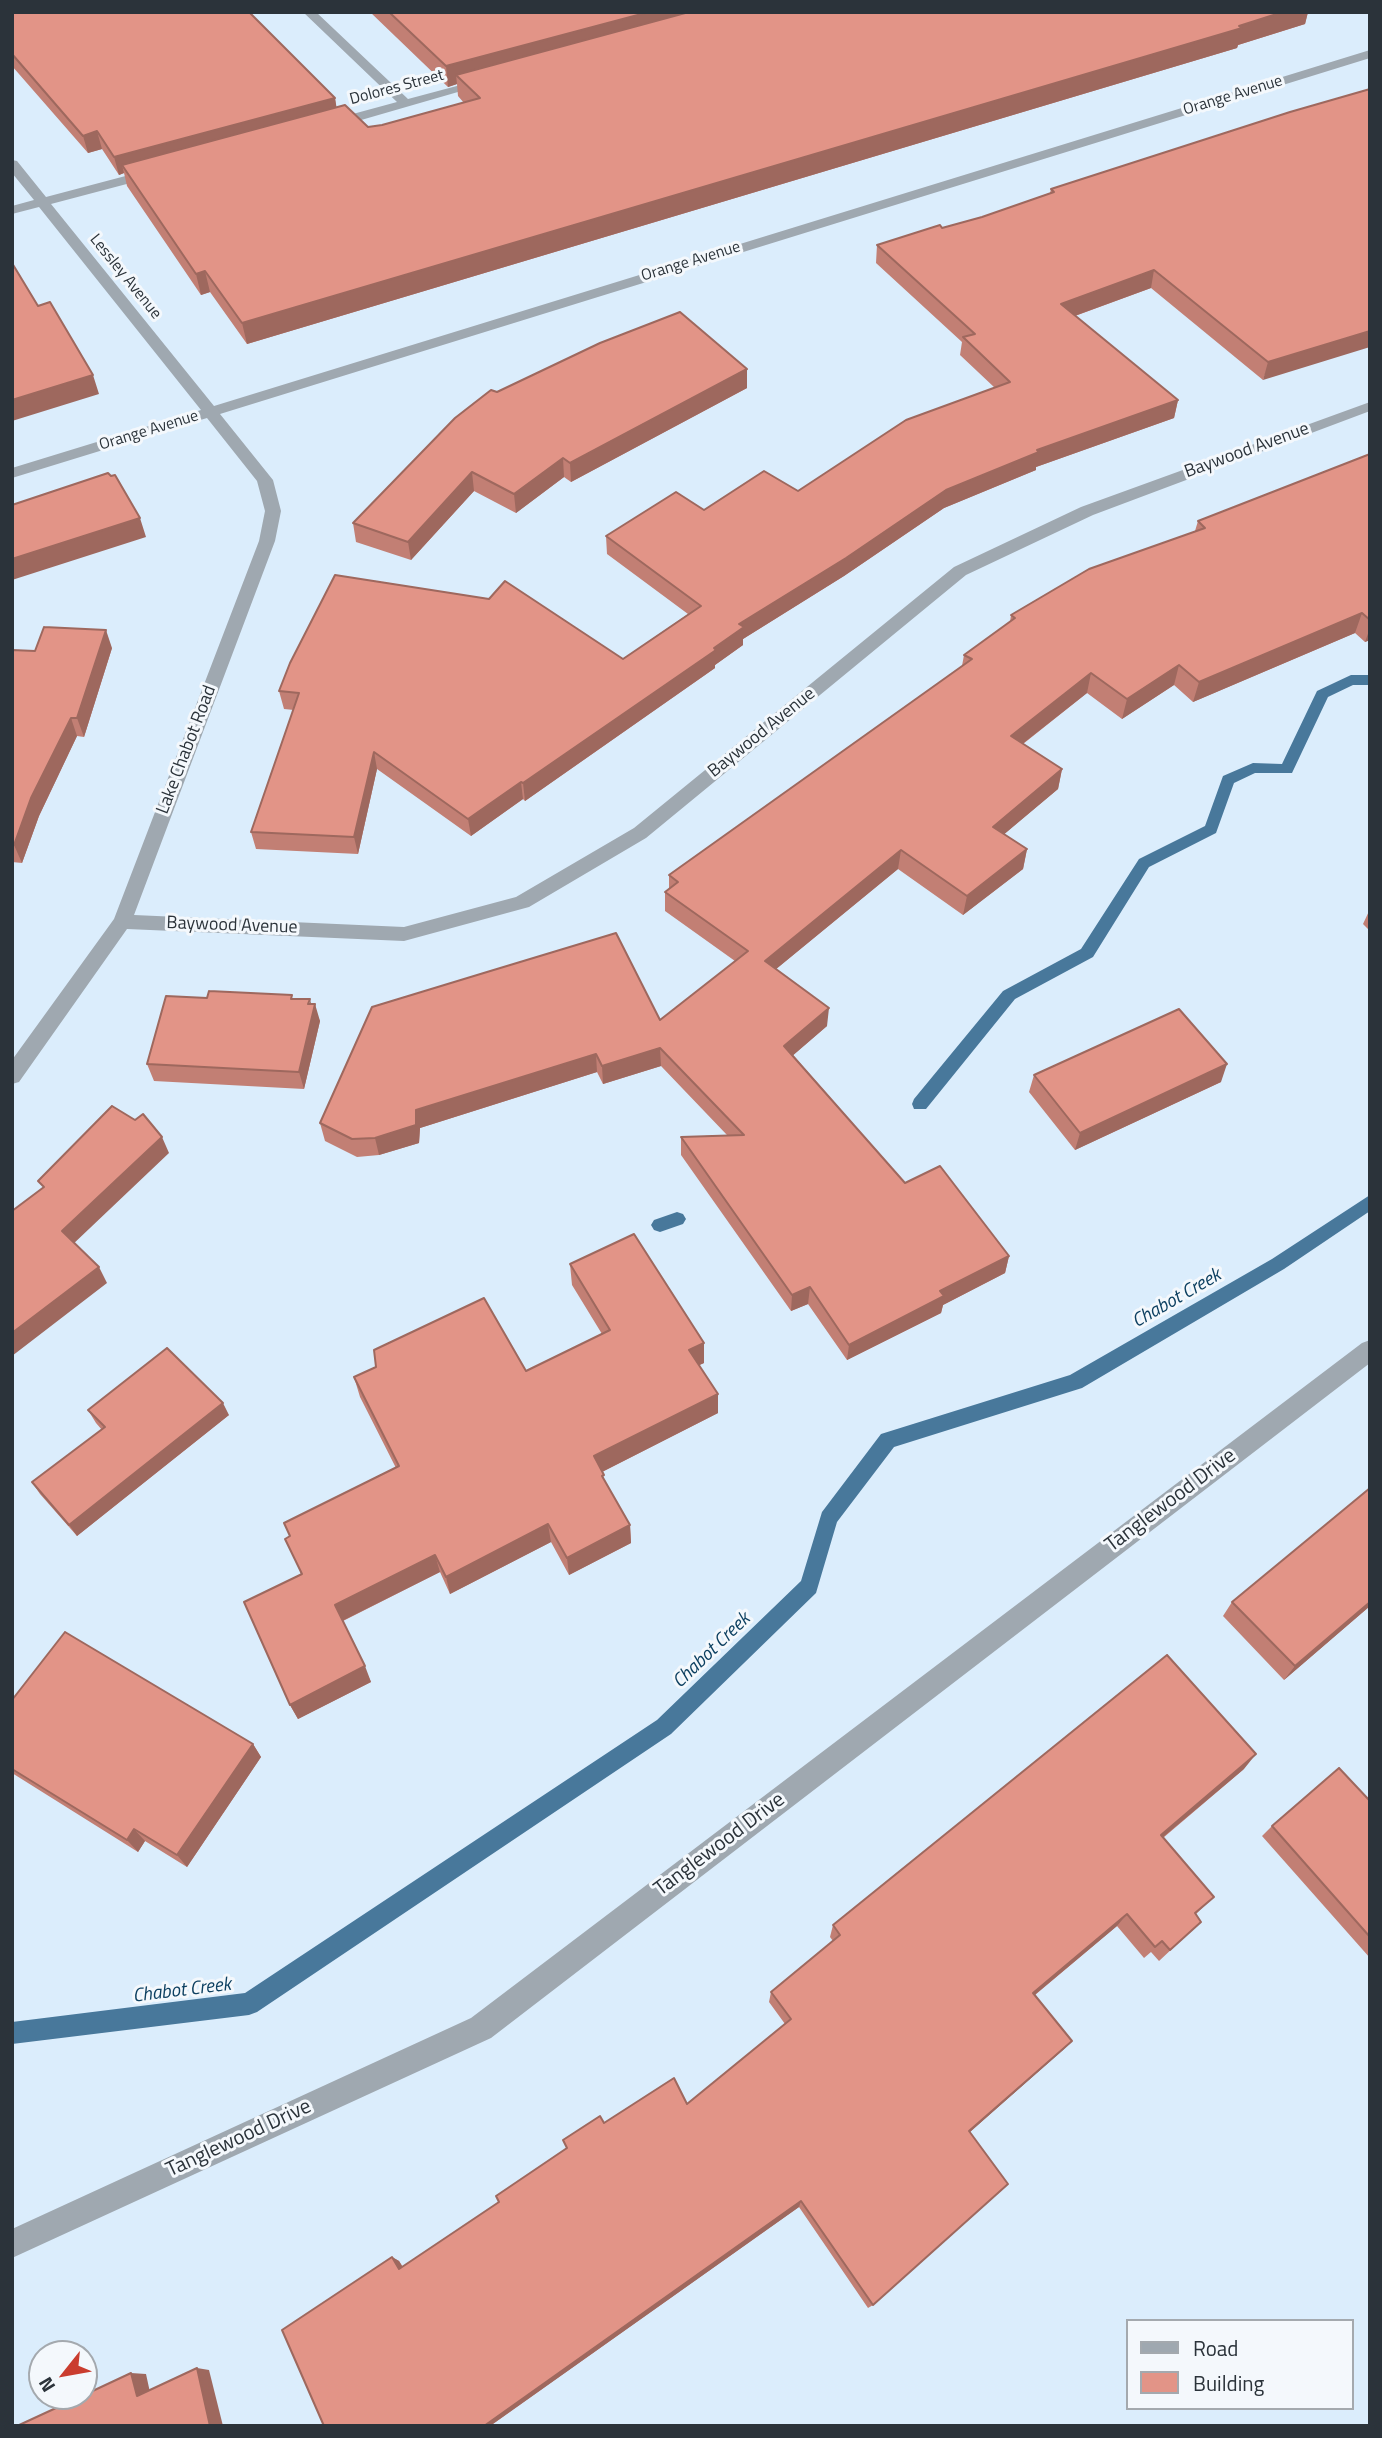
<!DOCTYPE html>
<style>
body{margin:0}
#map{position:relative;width:1382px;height:2438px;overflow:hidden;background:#dbedfc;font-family:"Titillium Web",sans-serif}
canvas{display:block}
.frame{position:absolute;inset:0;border:14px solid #2b333a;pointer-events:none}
.legend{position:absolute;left:1126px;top:2319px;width:228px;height:91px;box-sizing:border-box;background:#f4f8fc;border:2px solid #a4a9ae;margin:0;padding:9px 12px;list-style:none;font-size:21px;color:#2b333a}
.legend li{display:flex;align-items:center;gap:14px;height:35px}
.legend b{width:35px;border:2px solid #a4a9ae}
.north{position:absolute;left:28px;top:2340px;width:70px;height:70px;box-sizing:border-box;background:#f4f8fc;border:2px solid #a4a9ae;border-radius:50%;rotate:239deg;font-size:19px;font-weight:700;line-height:28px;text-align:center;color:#2b333a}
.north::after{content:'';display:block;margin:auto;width:24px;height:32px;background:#ca3d2f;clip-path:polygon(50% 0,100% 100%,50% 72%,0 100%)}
</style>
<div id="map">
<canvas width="1382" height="2438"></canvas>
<div class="frame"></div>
<ul class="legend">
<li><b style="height:9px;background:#9fa8b0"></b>Road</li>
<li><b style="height:19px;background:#e29487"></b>Building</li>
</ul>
<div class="north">N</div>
</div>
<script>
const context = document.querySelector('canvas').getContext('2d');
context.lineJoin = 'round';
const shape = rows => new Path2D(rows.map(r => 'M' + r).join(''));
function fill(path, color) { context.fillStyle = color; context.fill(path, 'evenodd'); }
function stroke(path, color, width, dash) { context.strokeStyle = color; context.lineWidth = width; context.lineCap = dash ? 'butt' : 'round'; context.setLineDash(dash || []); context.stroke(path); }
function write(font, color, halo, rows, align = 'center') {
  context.font = font + ' "Titillium Web",sans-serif'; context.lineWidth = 6; context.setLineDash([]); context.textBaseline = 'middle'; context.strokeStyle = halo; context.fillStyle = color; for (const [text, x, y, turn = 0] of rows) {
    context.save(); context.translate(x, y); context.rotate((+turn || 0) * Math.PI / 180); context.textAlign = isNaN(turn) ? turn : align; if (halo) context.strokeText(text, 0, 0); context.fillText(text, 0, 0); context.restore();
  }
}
const stream = shape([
 [1351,675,1370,675,1370,685,1353,685,1328,697,1292,773,1255,773,1234,783,1216,833,1149,867,1093,957,1015,999,926,1109,914,1109,912,1104,914,1099,1003,991,1081,949,1139,859,1205,826,1223,776,1253,763,1282,764,1317,691,1351,675],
 [1370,1195,1370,1211,1284,1269,1082,1388,894,1447,837,1522,816,1593,671,1734,257,2012,249,2015,12,2044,12,2022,245,1993,657,1720,801,1581,822,1512,881,1434,1070,1375,1272,1259,1370,1195],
 [677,1212,683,1214,686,1219,683,1224,660,1232,654,1230,651,1225,654,1220,677,1212]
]);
const minor = shape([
 [303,12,316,12,408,99,483,79,489,83,337,127,327,127,327,121,397,102,303,12],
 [1370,50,1370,58,220,414,273,480,281,511,275,541,134,915,404,927,516,897,634,828,954,567,1081,507,1370,402,1370,411,1093,515,966,575,646,838,529,907,404,941,127,929,19,1082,12,1084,12,1060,114,919,259,541,265,511,257,481,207,418,12,478,12,468,201,410,39,207,12,214,12,206,34,200,12,173,12,160,17,161,46,197,152,169,157,170,157,176,51,204,214,406,1370,50],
 [1370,1340,1370,1363,491,2038,12,2258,12,2229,471,2018,1362,1343,1370,1340]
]);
const wall = shape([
 [12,12,335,98,336,108,368,127,382,125,464,103,458,96,457,84,448,87,370,12,1308,12,1305,24,1238,45,1237,48,247,344,210,292,201,295,127,186,124,173,119,175,102,149,88,153,12,66],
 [1370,89,1263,380,1151,288,1075,316,1178,400,1174,418,1036,467,1036,470,944,508,844,576,743,639,743,645,715,665,715,668,525,801,523,799,471,836,377,769,358,854,256,849,251,832,294,710,284,709,279,691,623,659,688,614,607,554,606,536,704,510,798,491,995,388,960,355,962,342,876,263,877,245,982,217,1050,193,1051,189],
 [747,369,747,388,571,482,564,477,516,513,474,491,411,560,356,542,353,523,497,392],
 [1370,454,1370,640,1365,642,1355,633,1193,702,1174,685,1122,719,1087,693,1023,744,1062,769,1058,789,1004,834,1027,849,1023,869,963,915,898,869,776,969,827,1026,793,1055,905,1183,1009,1256,1005,1273,943,1305,941,1313,847,1360,808,1304,791,1311,681,1155,681,1137,727,1135,661,1066,603,1084,597,1072,420,1128,419,1143,379,1155,357,1157,325,1141,320,1123,660,1020,735,961,665,911,665,892,669,889,669,875,962,666,964,655,1010,622,1011,615,1195,531,1198,521],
 [112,648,84,737,77,736,39,816,22,863,12,862,12,650,35,651],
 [1370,909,1370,931,1363,924],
 [207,998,293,999,311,1004,320,1021,304,1089,154,1081,147,1064],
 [1034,1075,1221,1082,1075,1150,1029,1092],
 [570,1264,704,1343,704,1363,699,1365,718,1394,718,1413,602,1472,605,1482,630,1525,631,1543,569,1575,551,1542,450,1594,440,1572,343,1621,371,1682,298,1719,290,1705,301,1574,290,1536,284,1523,396,1468,360,1397,354,1377,526,1371,602,1334,572,1285],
 [88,1410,229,1415,77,1536,40,1494,32,1482,102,1430,96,1423],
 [1232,1602,1370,1606,1284,1680,1223,1616],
 [12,1694,14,1698,253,1744,261,1757,187,1867,145,1841,138,1852,12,1773],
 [1244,1769,1163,1838,1214,1897,1196,1914,1189,1933,1159,1961,1151,1952,1144,1958,1117,1926,1035,1995,1072,2041,970,2132,873,2305,868,2308,799,2207,490,2426,392,2257,399,2261,403,2267,499,2202,604,2123,687,2104,785,2024,769,2002,771,1992,833,1941,830,1937,833,1925],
 [1370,1801,1370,1958,1262,1836,1272,1826]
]);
const shadedWall = shape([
 [649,12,725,12,456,75,457,84,448,87,446,66],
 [1283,12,1308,12,1305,24,1238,45,1237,48,247,344,242,323],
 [335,98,338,116,122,165,124,173,119,175,114,157],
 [97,131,102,149,88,153,83,136],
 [1154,270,1151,288,1058,322,1061,304],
 [205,271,210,292,201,295,196,274],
 [1370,331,1370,347,1263,380,1268,362],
 [747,369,747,388,571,482,570,463],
 [93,375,99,394,12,421,12,400],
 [1178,400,1174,418,1036,467,1036,470,944,508,844,576,743,639,743,645,715,665,715,668,525,801,523,783,714,648,739,624,946,490,1037,450],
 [563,458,564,477,516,513,514,494],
 [472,472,474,491,411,560,408,542],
 [140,518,146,537,12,580,12,559],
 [1362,613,1355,633,1193,702,1199,682],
 [1370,628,1370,640,1365,642],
 [106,630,112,648,84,737,77,718],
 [1179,665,1174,685,1122,719,1127,699],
 [1091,673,1087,693,1007,756,1011,736],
 [71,718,77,736,39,816,22,863,14,845,31,798],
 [374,752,377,769,358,854,354,837],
 [1062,769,1058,789,989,847,993,827],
 [521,782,523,799,471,836,468,819],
 [1027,849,1023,869,963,915,967,896],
 [901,850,898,869,764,979,765,961],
 [310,999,313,1012,315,1004,320,1021,304,1089,299,1072],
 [829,1008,827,1026,783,1064,784,1046],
 [660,1048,661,1066,603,1084,602,1066],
 [596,1054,597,1072,420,1128,419,1143,379,1155,375,1138,416,1110],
 [1227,1064,1221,1082,1075,1150,1080,1133],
 [162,1137,169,1153,70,1247,62,1231],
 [1009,1256,1005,1273,943,1305,941,1313,847,1360,849,1345,940,1291],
 [99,1267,107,1283,12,1356,12,1333],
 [810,1287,808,1304,791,1311,792,1295],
 [704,1343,704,1363,689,1370,689,1350],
 [718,1394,718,1413,596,1475,594,1456],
 [223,1403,229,1415,77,1536,69,1525],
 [548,1524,551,1542,450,1594,446,1577],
 [630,1525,631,1543,569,1575,567,1558],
 [435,1555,440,1572,342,1621,335,1605],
 [1370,1602,1370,1606,1284,1680,1295,1666],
 [365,1666,371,1682,298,1719,290,1705],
 [253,1744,261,1757,187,1867,177,1855],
 [1256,1754,1244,1769,1150,1848,1161,1835],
 [134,1829,145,1841,138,1852,127,1840],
 [1127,1914,1117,1926,1025,2003,1033,1993],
 [1072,2041,1063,2050,962,2139,969,2131],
 [801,2201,799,2207,490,2426,484,2426],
 [392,2257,399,2261,406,2273,399,2269],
 [197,2368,209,2370,223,2426,210,2426],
 [131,2373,146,2374,151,2397,137,2396]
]);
const building = shape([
 [12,12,249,12,335,98,114,157,97,131,83,136,12,54,12,12],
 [389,12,649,12,446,66,389,12],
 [689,12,1283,12,1239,26,1242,28,242,323,205,271,196,274,122,165,345,105,368,127,382,125,480,98,456,75,689,12],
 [1370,89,1370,331,1268,362,1154,270,1061,304,1178,400,1037,450,1039,452,946,490,846,558,739,624,744,627,714,648,716,650,523,783,521,782,468,819,374,752,354,837,251,832,299,693,279,691,290,663,335,575,489,599,505,581,623,659,701,606,606,536,676,492,704,510,764,471,798,491,906,420,1010,382,963,337,975,334,877,245,940,225,942,228,982,217,1054,192,1051,189,1290,112,1370,89],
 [12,263,38,306,50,302,93,375,12,400,12,263],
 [680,312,747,369,570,463,563,458,514,494,472,472,408,542,353,523,455,418,491,390,497,392,600,343,680,312],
 [1370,454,1370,620,1362,613,1199,682,1179,665,1127,699,1091,673,1011,736,1062,769,993,827,1027,849,967,896,901,850,765,961,829,1008,784,1046,905,1183,940,1166,1009,1256,940,1291,944,1296,849,1345,810,1287,792,1295,681,1137,744,1135,660,1048,602,1066,596,1054,416,1110,416,1125,375,1138,352,1139,320,1123,372,1007,487,972,616,933,660,1020,748,951,665,892,678,882,669,875,972,659,964,655,1015,618,1011,615,1089,569,1205,528,1198,521,1370,454],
 [108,473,111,476,115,475,140,518,12,559,12,505,108,473],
 [44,627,106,630,77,718,71,718,31,798,14,845,12,845,12,650,35,651,44,627],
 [209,991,292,995,291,999,310,999,308,1004,315,1004,299,1072,147,1064,166,996,207,998,209,991],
 [1179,1009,1227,1064,1080,1133,1034,1075,1179,1009],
 [112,1106,135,1120,143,1114,162,1137,62,1231,99,1267,12,1333,12,1211,44,1187,38,1181,112,1106],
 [634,1234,704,1343,689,1350,718,1394,594,1456,604,1475,602,1476,630,1525,567,1558,548,1524,446,1577,435,1555,335,1605,365,1666,290,1705,244,1602,302,1574,285,1539,290,1536,284,1523,399,1466,354,1377,376,1367,374,1350,484,1298,526,1371,610,1330,570,1264,634,1234],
 [167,1348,223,1403,69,1525,32,1482,105,1427,88,1410,167,1348],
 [1370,1488,1370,1602,1295,1666,1232,1602,1370,1488],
 [65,1632,253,1744,177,1855,134,1829,127,1840,12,1769,12,1700,65,1632],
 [1167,1655,1256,1754,1161,1835,1214,1897,1195,1913,1201,1922,1170,1950,1162,1941,1155,1947,1127,1914,1033,1993,1072,2041,969,2131,1008,2184,873,2305,801,2201,484,2426,324,2426,282,2330,392,2257,399,2269,499,2202,496,2196,567,2148,563,2140,600,2116,604,2123,674,2078,687,2104,791,2019,771,1992,840,1935,833,1925,1167,1655],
 [1339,1768,1370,1801,1370,1937,1272,1826,1339,1768],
 [197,2368,210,2426,17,2426,82,2396,84,2396,84,2395,131,2373,137,2396,197,2368]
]);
const farStreetnames = [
 ["Dolores Street",397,88,-15],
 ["Orange Avenue",1233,96,-17],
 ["Orange Avenue",691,262,-17],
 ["Lessley Avenue",125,277,51],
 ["Orange Avenue",149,431,-17]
];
const streetNames = [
 ["Baywood Avenue",1247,451,-20],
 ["Baywood Avenue",762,733,-39],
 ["Lake Chabot Road",187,750,-69],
 ["Baywood Avenue",232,926,2]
];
const waterNames = [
 ["Chabot Creek",1177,1299,-30],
 ["Chabot Creek",712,1651,-44],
 ["Chabot Creek",182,1991,-7]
];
const nearStreetnames = [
 ["Tanglewood Drive",1171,1501,-37],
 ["Tanglewood Drive",720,1845,-37],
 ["Tanglewood Drive",239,2139,-25]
];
fill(stream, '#48789b');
fill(minor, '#9fa8b0');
fill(wall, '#c27f74');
fill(shadedWall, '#9e685e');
fill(building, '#e29487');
stroke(building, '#9e685e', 2);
write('16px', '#2b333a', '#f4f8fc', farStreetnames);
write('18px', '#2b333a', '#f4f8fc', streetNames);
write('italic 19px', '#0d4061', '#f4f8fc', waterNames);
write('21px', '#2b333a', '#f4f8fc', nearStreetnames);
</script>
